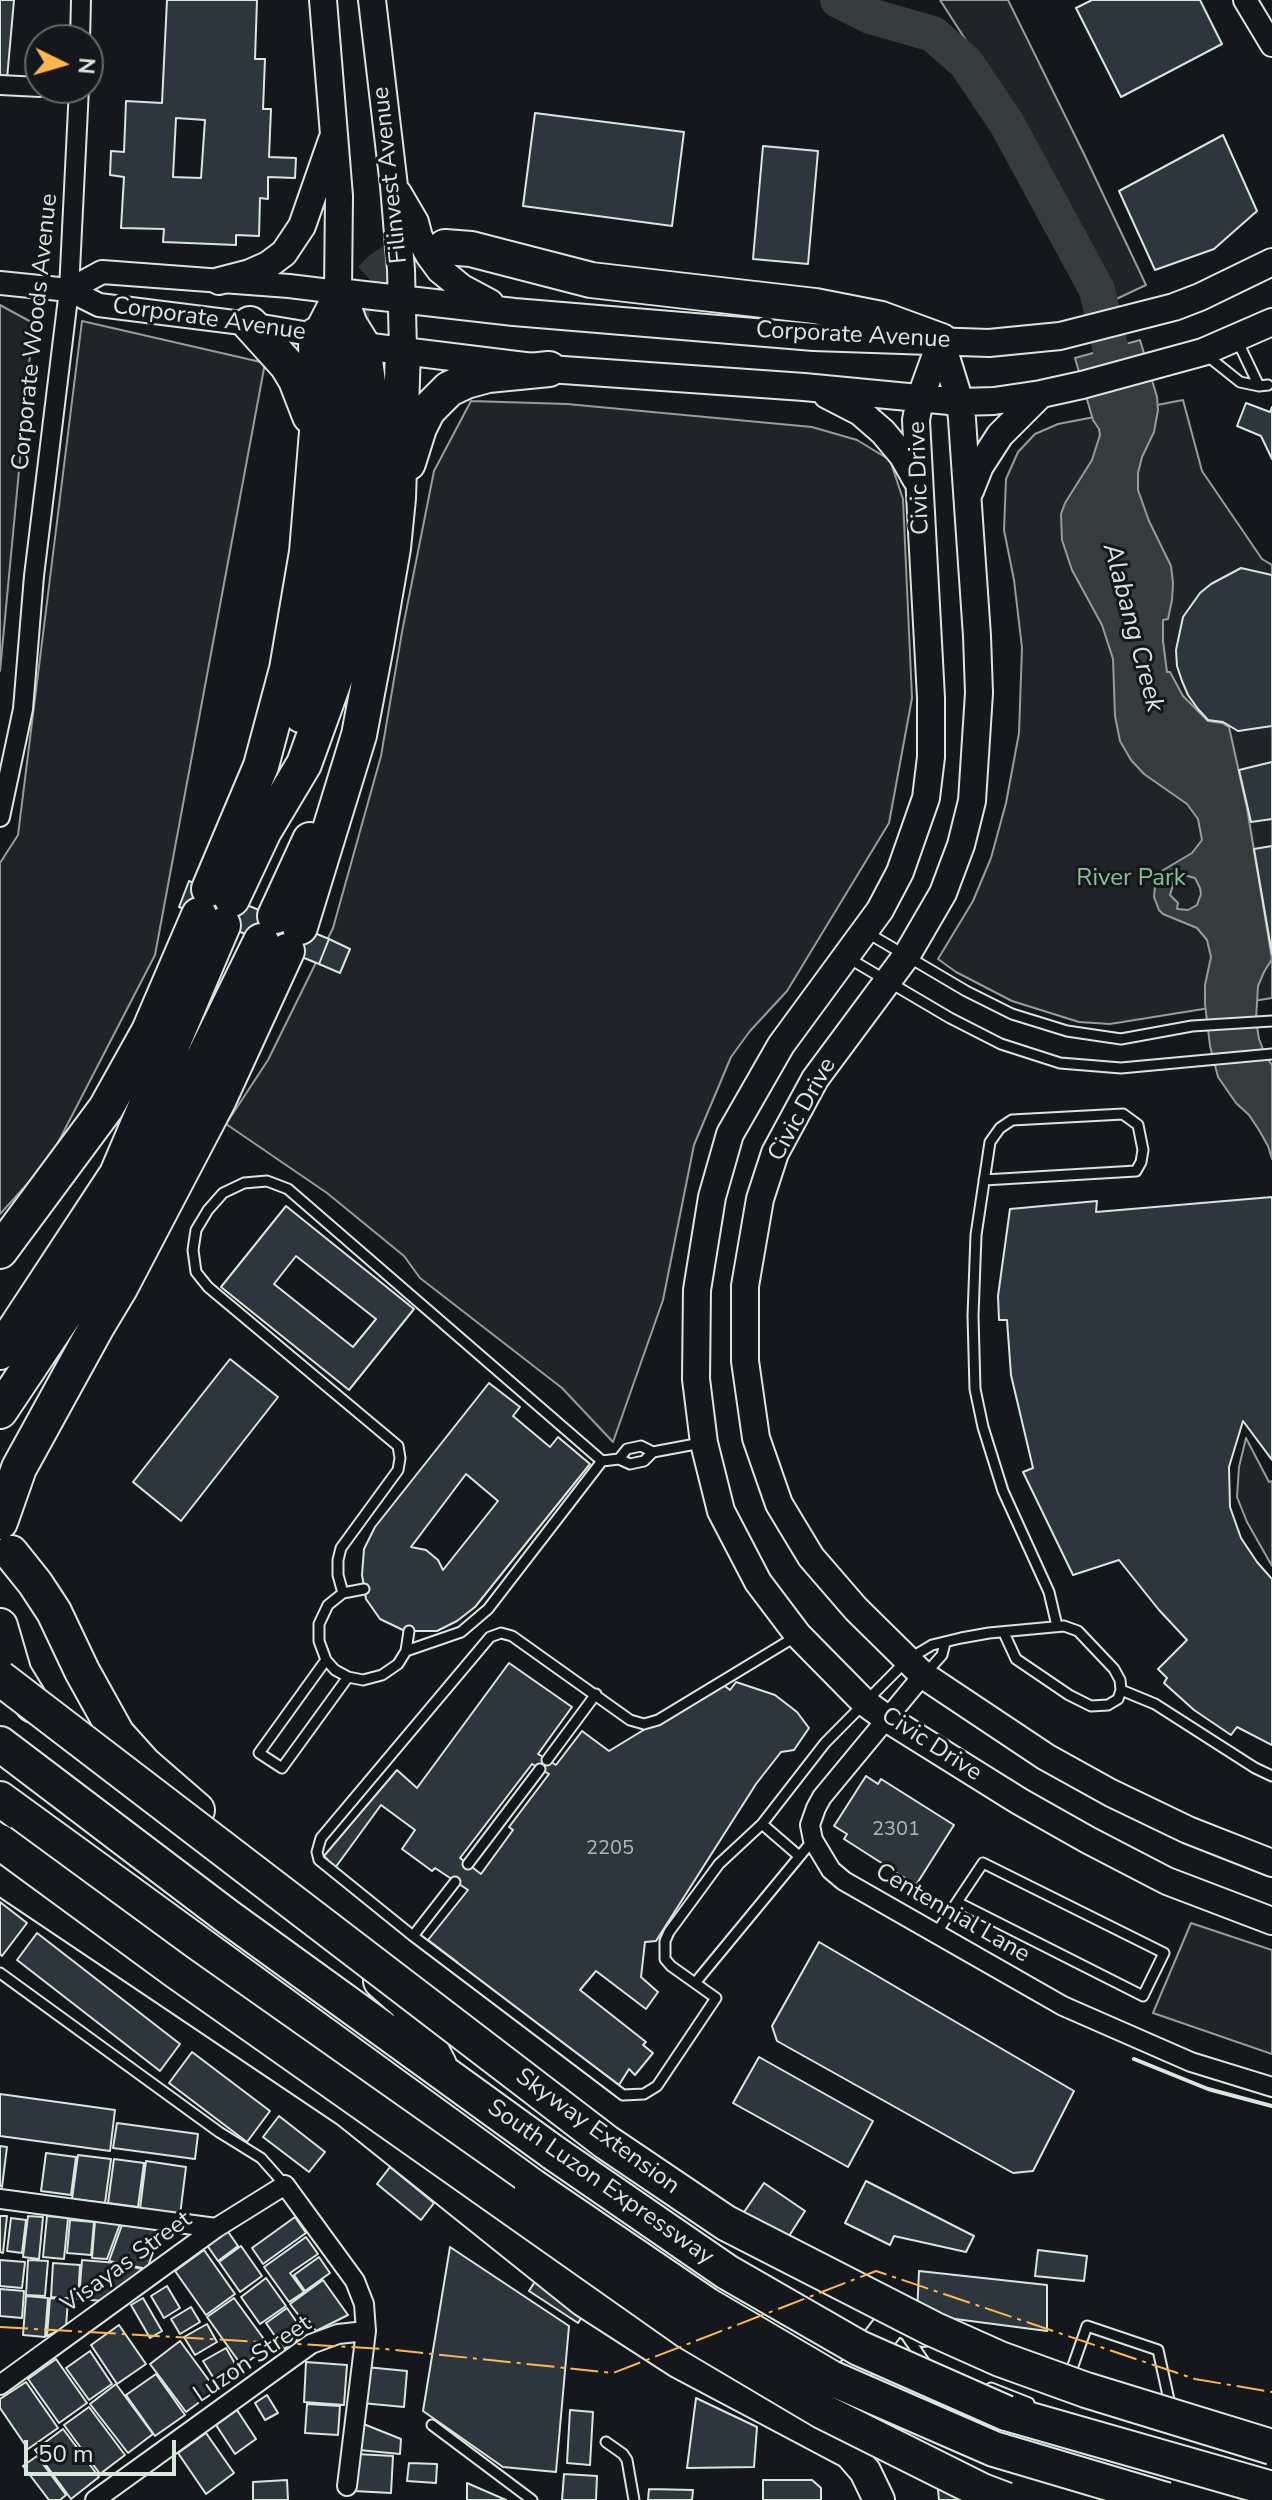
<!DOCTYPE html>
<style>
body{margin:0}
#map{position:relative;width:1272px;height:2500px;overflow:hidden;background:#14181c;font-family:"Nunito Sans",sans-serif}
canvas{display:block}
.north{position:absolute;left:24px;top:24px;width:80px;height:80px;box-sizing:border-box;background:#14181c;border:2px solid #626a69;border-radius:50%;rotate:95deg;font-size:22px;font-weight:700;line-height:32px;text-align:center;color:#d8e6dc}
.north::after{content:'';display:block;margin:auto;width:28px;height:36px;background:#ffb74d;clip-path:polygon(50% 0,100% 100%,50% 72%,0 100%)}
.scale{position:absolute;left:24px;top:2440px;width:152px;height:36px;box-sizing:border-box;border:4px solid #d8e6dc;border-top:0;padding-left:10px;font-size:24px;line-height:28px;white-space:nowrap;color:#d8e6dc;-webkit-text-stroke:6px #14181c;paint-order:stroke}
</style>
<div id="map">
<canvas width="1272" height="2500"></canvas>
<div class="north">N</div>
<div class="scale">50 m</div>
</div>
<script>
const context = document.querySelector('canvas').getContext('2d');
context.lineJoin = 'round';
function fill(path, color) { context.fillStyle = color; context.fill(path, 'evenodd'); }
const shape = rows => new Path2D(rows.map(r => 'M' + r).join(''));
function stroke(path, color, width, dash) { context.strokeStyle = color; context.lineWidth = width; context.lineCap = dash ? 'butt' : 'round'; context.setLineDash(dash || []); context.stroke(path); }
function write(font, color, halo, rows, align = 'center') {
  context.font = font + ' "Nunito Sans",sans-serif'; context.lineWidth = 6; context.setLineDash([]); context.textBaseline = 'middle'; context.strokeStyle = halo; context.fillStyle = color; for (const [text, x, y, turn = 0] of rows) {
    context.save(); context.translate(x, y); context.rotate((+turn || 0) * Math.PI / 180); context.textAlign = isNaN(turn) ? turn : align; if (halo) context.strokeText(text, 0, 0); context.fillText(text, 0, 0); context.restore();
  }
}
const green = shape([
 [940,0,1008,0,1084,154,1146,285,1112,301,1094,260,1018,121,940,0],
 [0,305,33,323,0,671,0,305],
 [82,321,265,363,155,955,49,1160,0,1214,0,863,18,835,82,321],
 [1183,400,1202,471,1262,559,1272,565,1272,998,1110,1024,1079,1022,1012,1001,956,972,938,959,973,901,991,858,1006,803,1019,733,1022,648,1014,580,1004,530,1006,479,1018,452,1035,434,1058,424,1183,400],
 [471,401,567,404,812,427,857,440,890,460,903,499,912,698,889,823,787,991,750,1031,731,1057,694,1145,663,1300,613,1442,562,1388,420,1278,404,1256,327,1193,226,1124,268,1060,333,928,381,756,402,632,434,471,471,401],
 [1246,1438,1269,1482,1272,1481,1272,1566,1247,1522,1237,1497,1239,1467,1246,1438],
 [1191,1923,1272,1950,1272,2054,1153,2013,1191,1923]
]);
const water = shape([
 [1140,340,1157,397,1158,410,1154,432,1142,457,1138,473,1138,490,1149,521,1171,566,1173,583,1172,600,1168,619,1163,620,1163,641,1167,672,1170,672,1183,696,1208,721,1222,723,1229,727,1247,808,1272,959,1264,972,1258,986,1256,1020,1259,1039,1266,1057,1272,1065,1272,1159,1268,1146,1259,1130,1249,1115,1236,1103,1218,1077,1210,1046,1205,1004,1205,985,1211,957,1207,940,1197,928,1163,914,1159,910,1154,897,1155,886,1160,872,1192,853,1202,840,1198,819,1187,804,1144,774,1131,760,1120,741,1115,716,1113,659,1102,625,1072,570,1062,540,1061,514,1065,503,1092,460,1100,435,1099,429,1093,420,1075,358,1140,340],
 [1180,874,1195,878,1200,888,1201,894,1197,905,1188,910,1177,909,1178,903,1170,895,1173,885,1170,878,1180,874]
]);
const river = shape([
 [838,0,870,16,933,34,966,63,1007,124,1097,290,1121,394]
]);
const building = shape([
 [0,0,14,0,7,79,0,79,0,0],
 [167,0,257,0,255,59,265,59,263,109,271,109,269,157,296,158,295,178,268,177,268,199,260,198,259,236,236,235,236,245,163,242,164,229,121,228,124,177,110,175,111,151,124,152,126,101,162,103,167,0],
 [176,118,205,120,201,178,173,177,176,118],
 [1092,0,1200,0,1222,44,1121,97,1076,8,1092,0],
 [535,113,684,132,672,226,523,206,535,113],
 [1223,135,1257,211,1214,249,1155,270,1119,191,1223,135],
 [763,146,818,151,808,264,753,259,763,146],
 [1246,403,1270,412,1272,407,1272,459,1261,436,1237,426,1246,403],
 [1241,568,1272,575,1272,726,1238,731,1223,722,1208,720,1198,709,1188,695,1182,681,1177,666,1176,650,1183,617,1200,593,1211,584,1241,568],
 [1272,762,1272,819,1251,822,1239,770,1272,762],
 [1272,846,1272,954,1254,849,1272,846],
 [189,881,329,939,319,964,179,907,189,881],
 [329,939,350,949,340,973,319,964,329,939],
 [1272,1197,1272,1460,1243,1421,1229,1467,1230,1507,1241,1538,1257,1562,1272,1579,1272,1745,1237,1727,1231,1735,1194,1710,1164,1683,1167,1678,1158,1669,1187,1640,1159,1610,1119,1560,1073,1575,1023,1472,1033,1468,1011,1375,1007,1320,999,1320,998,1296,1010,1209,1097,1201,1096,1212,1272,1197],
 [286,1206,414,1309,349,1390,221,1287,286,1206],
 [296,1256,376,1319,353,1347,274,1284,296,1256],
 [230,1359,278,1397,181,1521,133,1482,230,1359],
 [489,1383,520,1407,513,1416,550,1447,558,1437,590,1464,475,1607,457,1621,437,1631,405,1631,380,1619,366,1599,362,1575,364,1549,375,1527,489,1383],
 [466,1474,498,1501,443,1570,438,1560,426,1550,411,1547,466,1474],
 [509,1663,572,1707,538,1754,556,1765,582,1731,609,1751,721,1683,730,1690,736,1682,775,1695,797,1712,809,1728,794,1750,781,1752,756,1784,656,1941,645,1942,641,1977,658,1992,646,2009,596,1971,580,1990,646,2042,643,2045,653,2053,635,2075,629,2069,619,2085,456,1964,457,1962,428,1940,468,1890,435,1868,432,1871,402,1849,415,1830,381,1805,335,1868,324,1856,397,1770,417,1788,509,1663],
 [532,1764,549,1774,509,1827,513,1830,481,1874,460,1858,532,1764],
 [866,1776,878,1784,881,1779,954,1825,916,1885,844,1839,847,1834,834,1826,866,1776],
 [0,1902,27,1923,2,1956,0,1954,0,1902],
 [37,1933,180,2044,160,2071,17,1960,37,1933],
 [819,1942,1074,2091,1033,2171,1013,2173,777,2041,772,2026,819,1942],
 [192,2052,270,2111,247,2142,169,2083,192,2052],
 [759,2057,873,2121,848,2167,733,2103,759,2057],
 [0,2094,115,2110,110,2151,0,2136,0,2094],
 [279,2116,325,2152,309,2172,263,2137,279,2116],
 [117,2123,198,2134,195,2159,113,2148,117,2123],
 [0,2146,7,2147,2,2187,0,2186,0,2146],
 [46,2153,76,2157,71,2195,41,2191,46,2153],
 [78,2155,111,2159,105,2203,72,2199,78,2155],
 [114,2159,144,2163,138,2207,108,2203,114,2159],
 [146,2161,186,2167,180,2215,140,2209,146,2161],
 [390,2167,434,2203,421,2220,377,2184,390,2167],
 [866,2181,974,2236,966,2252,894,2236,890,2245,845,2223,866,2181],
 [764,2183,805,2211,782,2247,740,2218,764,2183],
 [0,2216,7,2216,3,2253,0,2252,0,2216],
 [28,2216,43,2217,39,2259,23,2257,28,2216],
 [47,2216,68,2218,64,2259,43,2257,47,2216],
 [295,2217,306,2233,263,2264,252,2248,295,2217],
 [11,2218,26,2220,22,2253,7,2251,11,2218],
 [70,2220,94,2222,91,2255,67,2253,70,2220],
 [95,2221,120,2224,107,2259,92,2258,95,2221],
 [122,2225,161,2230,147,2269,109,2261,122,2225],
 [224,2226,238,2246,218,2261,204,2241,224,2226],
 [306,2237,318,2254,290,2273,304,2292,289,2302,264,2267,306,2237],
 [241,2246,262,2276,240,2292,219,2262,241,2246],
 [450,2247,569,2326,556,2472,503,2467,423,2411,450,2247],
 [204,2250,235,2294,206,2315,175,2271,204,2250],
 [1038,2250,1087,2256,1084,2281,1035,2276,1038,2250],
 [554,2251,604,2283,578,2323,529,2291,554,2251],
 [319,2257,330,2273,305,2291,294,2275,319,2257],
 [0,2260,25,2262,22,2288,0,2286,0,2260],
 [28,2260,48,2261,45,2296,26,2295,28,2260],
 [82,2260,117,2263,142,2269,144,2274,103,2301,79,2299,82,2260],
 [53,2263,80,2265,78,2299,51,2297,53,2263],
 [919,2271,1047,2285,1047,2331,917,2314,919,2271],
 [266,2278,286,2306,260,2324,241,2297,266,2278],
 [323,2280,348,2315,316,2331,307,2318,303,2321,290,2304,323,2280],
 [167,2286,180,2308,164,2318,151,2296,167,2286],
 [0,2289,24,2291,22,2318,0,2316,0,2289],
 [26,2296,48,2298,45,2337,23,2335,26,2296],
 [50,2298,68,2300,66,2327,47,2336,50,2298],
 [143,2298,162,2331,150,2338,131,2305,143,2298],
 [234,2298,269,2346,242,2366,207,2317,234,2298],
 [191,2307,200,2322,180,2334,171,2319,191,2307],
 [287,2308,305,2334,284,2349,266,2323,287,2308],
 [207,2324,217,2342,195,2355,184,2337,207,2324],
 [119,2325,146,2364,117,2384,91,2345,119,2325],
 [180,2341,216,2390,186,2412,150,2364,180,2341],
 [226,2348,238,2369,216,2382,203,2361,226,2348],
 [90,2351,112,2384,89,2400,66,2368,90,2351],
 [56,2359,87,2403,59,2423,28,2379,56,2359],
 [306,2362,347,2365,344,2405,304,2402,306,2362],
 [366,2367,407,2371,404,2407,362,2403,366,2367],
 [156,2374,185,2415,155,2436,126,2395,156,2374],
 [26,2382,58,2428,28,2449,0,2408,0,2399,26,2382],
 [116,2384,153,2434,128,2453,90,2404,116,2384],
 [267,2395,278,2413,265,2420,255,2403,267,2395],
 [696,2398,757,2427,754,2467,687,2468,696,2398],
 [307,2404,340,2406,338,2435,305,2433,307,2404],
 [89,2407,125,2455,100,2474,64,2425,89,2407],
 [237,2410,256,2439,235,2454,216,2425,237,2410],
 [570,2410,593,2412,590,2465,567,2463,570,2410],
 [361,2423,401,2439,400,2454,359,2450,361,2423],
 [63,2429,99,2477,71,2499,35,2450,63,2429],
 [206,2433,234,2473,206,2494,178,2453,206,2433],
 [357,2454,393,2456,391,2493,354,2491,357,2454],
 [37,2456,66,2495,60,2500,49,2500,23,2466,37,2456],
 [409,2463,437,2464,436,2483,407,2481,409,2463],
 [564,2474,597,2476,596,2500,562,2500,564,2474],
 [287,2480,288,2500,253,2500,253,2482,287,2480],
 [763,2480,812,2480,821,2488,821,2500,763,2500,763,2480],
 [937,2480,967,2500,939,2500,937,2480],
 [467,2483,506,2500,467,2500,467,2483],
 [649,2489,693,2490,692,2500,648,2500,649,2489]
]);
const motorwayTunnel = shape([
 [349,325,355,305,366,282,380,269,397,257,428,248]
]);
const service = shape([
 [1236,338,1259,386,1268,385],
 [1205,354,1240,382,1259,386],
 [866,932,966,991,1012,1014,1067,1031,1121,1039,1192,1026,1272,1021],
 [850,959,950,1018,1001,1044,1060,1063,1121,1068,1272,1054],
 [984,1180,1136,1171,1141,1162,1143,1150,1138,1125,1123,1114,1012,1120,1000,1128,990,1142,976,1235,973,1316,975,1389,983,1427,1003,1491,1049,1592,1057,1626],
 [619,1459,627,1449,641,1446,653,1452],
 [364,1589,343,1593,328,1605,319,1624,319,1641,326,1660,335,1670,348,1677,363,1680,382,1675,398,1664,406,1651,409,1631],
 [343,1593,338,1575,338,1560,341,1548,398,1470,400,1458,398,1446,208,1287,196,1272,193,1250,196,1230,208,1210,223,1193,244,1183,267,1181,288,1189,602,1461],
 [795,1637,658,1720,644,1724,630,1720,512,1636,501,1633,490,1637,321,1838,317,1852,319,1860,413,1936,623,2095,644,2094,657,2086,716,1998,671,1966,665,1959,665,1941,669,1932,719,1864,762,1824,825,1743,907,1660,932,1645,961,1638,989,1633,1064,1626,1078,1631,1114,1669,1120,1680,1121,1690,1118,1699,1108,1705,1091,1706,1069,1695,1016,1659,1004,1633],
 [406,1651,461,1632,488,1609,602,1461,619,1459,630,1464,644,1461,653,1452,701,1443],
 [326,1660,259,1753,282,1768,348,1677],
 [926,1673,942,1655,945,1643],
 [1121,1690,1155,1704,1255,1768,1272,1776],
 [547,1760,596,1694],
 [762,1824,799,1856],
 [468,1864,540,1769],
 [937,1932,983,1863,1164,1953,1143,1996,957,1902],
 [413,1936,455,1882],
 [0,1973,219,2132,261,2158,285,2185],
 [695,1983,813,1840],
 [904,2332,925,2363],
 [1069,2377,1087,2326,1158,2350,1171,2409],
 [991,2388,1029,2403],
 [432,2425,532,2500],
 [606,2442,623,2454,627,2460,634,2500]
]);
const minor = shape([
 [80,40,81,0],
 [0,85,40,87],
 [0,817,23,709,34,576,69,290,79,88],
 [923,1675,822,1797,816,1808,810,1825,813,1840,831,1870,844,1881,1063,2006,1191,2062,1272,2087],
 [0,2199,216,2228],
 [0,2385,216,2228,285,2185,355,2281,364,2304,366,2331,347,2486],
 [95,2500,311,2344,338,2334,366,2331]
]);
const tertiary = shape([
 [1245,0,1272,45],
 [0,283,69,290,99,305,250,324,316,335],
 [69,290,102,272,289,286,338,292]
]);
const secondary = shape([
 [323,0,339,196,338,292,316,335,363,346,549,369,804,387,960,402,994,401,1041,394,1082,385,1203,352,1272,322],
 [372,0,394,186,401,270,403,350],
 [398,193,415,222,419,237,429,255,440,270,462,288,490,303],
 [219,281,250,273,268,265,284,253,302,226,332,140],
 [338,292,514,312,814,337,989,343,1060,336,1174,307,1200,297,1272,262],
 [941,341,920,399,916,420,931,698,931,757,926,798,900,872,880,910,781,1045,730,1134,712,1197,697,1290,696,1379,704,1443,721,1511,758,1582,798,1635,864,1702,886,1718,1019,1801,1088,1840,1167,1881,1272,1921],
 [941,341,960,402,962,419,977,636,979,693,972,801,961,845,943,893,907,955,815,1079,775,1153,760,1199,745,1286,745,1361,756,1438,779,1504,811,1557,856,1609,923,1675,1046,1757,1111,1793,1188,1830,1272,1863],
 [827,395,860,412,883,432,903,456,916,479],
 [970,491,980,466,1000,435,1041,394]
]);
const trunk = shape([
 [879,2500,865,2471,846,2449,838,2431,847,2380,895,2318,923,2331]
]);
const motorway = shape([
 [445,247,471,249,591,280,815,306,881,319,941,341],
 [250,324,287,365,296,380,310,416],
 [408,463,419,428,428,410,449,389,466,381,488,375,549,369],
 [301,715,318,645,333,558,341,470,342,367],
 [264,831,304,764,346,648,361,550,369,411,368,382,363,346,350,325,338,292],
 [209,889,261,766,287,669,307,552,317,432,316,335],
 [232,899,264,831,271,811],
 [275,916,310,840],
 [300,927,359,735,376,646,393,548,398,498,403,350],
 [0,1251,106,1108,149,1031,199,915],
 [0,1352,117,1174,223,925],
 [0,1411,95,1269,142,1183,261,941],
 [0,1522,19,1468,96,1328,120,1288,219,1099,287,951],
 [11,1553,35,1583,54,1612,82,1671,117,1734,144,1764,197,1810],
 [0,1626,14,1674,33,1705],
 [0,1744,228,1917,554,2153],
 [0,1799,532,2186],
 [0,1876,348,2110,584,2299,680,2361,846,2449],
 [381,1981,407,2004,439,2065],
 [1006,2413,1272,2489]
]);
const motorwayBridge = shape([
 [0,1678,606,2142,726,2223,933,2329,1000,2359,1086,2390,1272,2447],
 [0,1842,176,1971,687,2331,822,2411,982,2491,1006,2500],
 [554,2153,727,2272,859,2348,1006,2413],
 [532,2186,707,2305,831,2378,994,2449,1166,2500]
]);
const wall = shape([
 [1134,2059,1208,2089,1272,2106]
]);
const power = shape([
 [0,2327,385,2349,613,2373,876,2271,1195,2379,1272,2392]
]);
const numberNames = [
 ["2301",896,1830],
 ["2205",610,1849]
];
const streetNames = [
 ["Filinvest Avenue",391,175,-96],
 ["Corporate Avenue",209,320,8],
 ["Corporate Woods Avenue",36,332,-84],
 ["Corporate Avenue",853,336,3],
 ["Civic Drive",920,478,-92],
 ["Civic Drive",803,1110,-61],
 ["Civic Drive",931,1745,33],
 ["Centennial Lane",952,1914,30],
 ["Skyway Extension",597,2132,36],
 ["South Luzon Expressway",600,2183,35],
 ["Visayas Street",127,2263,-36],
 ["Luzon Street",253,2360,-34]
];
const parkNames = [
 ["River Park",1131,879]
];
const waterNames = [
 ["Alabang Creek",1132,628,75]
];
fill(green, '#202428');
stroke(green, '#939e99', 2);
fill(water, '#363b3e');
stroke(water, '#939e99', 2);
stroke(river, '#363b3e', 36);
fill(building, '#2c363c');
stroke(building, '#d8e6dc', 2);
stroke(motorwayTunnel, '#313739', 34, [34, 17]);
stroke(service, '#d8e6dc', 13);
stroke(minor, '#d8e6dc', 22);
stroke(tertiary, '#d8e6dc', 26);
stroke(secondary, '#d8e6dc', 30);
stroke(trunk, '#d8e6dc', 34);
stroke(motorway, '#d8e6dc', 38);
stroke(service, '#14181c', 9);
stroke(minor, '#14181c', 18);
stroke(tertiary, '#14181c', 22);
stroke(secondary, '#14181c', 26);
stroke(trunk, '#14181c', 30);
stroke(motorway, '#14181c', 34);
stroke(motorwayBridge, '#d8e6dc', 38, []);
stroke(motorwayBridge, '#14181c', 34);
stroke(wall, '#d8e6dc', 4);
stroke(power, '#ffb74d', 2, [28, 6, 4, 6]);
write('20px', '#adbab4', null, numberNames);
write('24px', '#d8e6dc', '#14181c', streetNames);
write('24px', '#8ac095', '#14181c', parkNames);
write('italic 26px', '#d8e6dc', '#14181c', waterNames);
</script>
